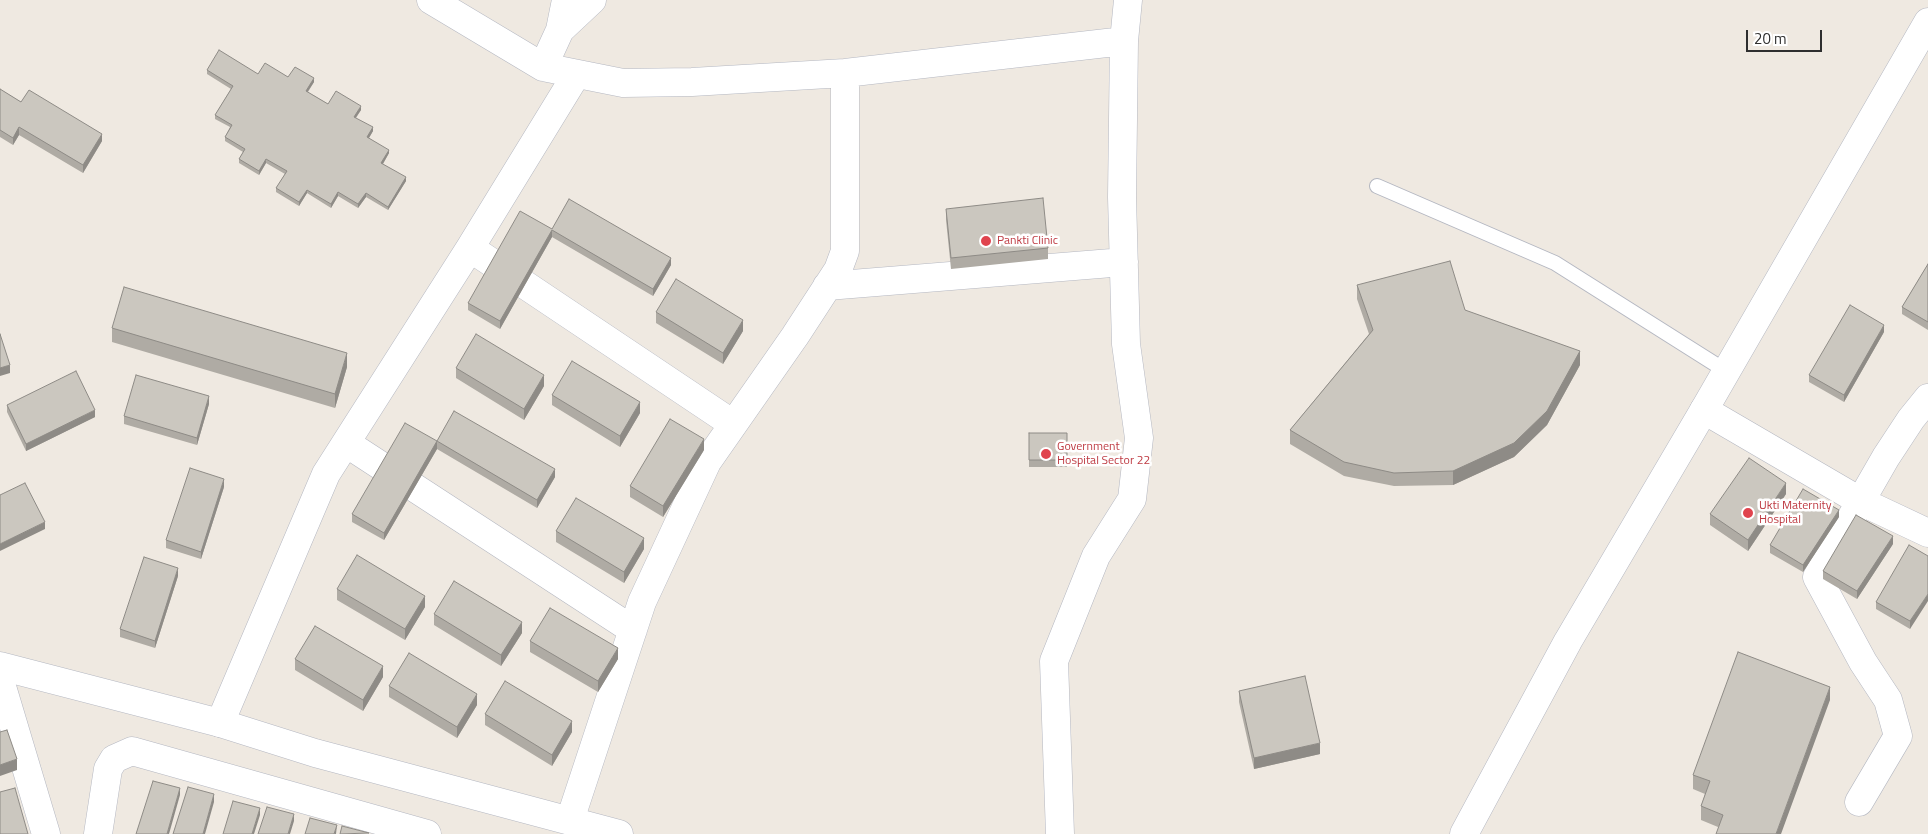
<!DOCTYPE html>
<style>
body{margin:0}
#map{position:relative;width:1928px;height:834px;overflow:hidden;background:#efe9e1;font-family:"Titillium Web",sans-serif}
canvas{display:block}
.scale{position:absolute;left:1746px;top:30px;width:76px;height:22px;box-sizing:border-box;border:2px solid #2e2e2e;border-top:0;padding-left:6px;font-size:15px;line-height:18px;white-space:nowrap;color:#2e2e2e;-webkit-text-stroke:4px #fff;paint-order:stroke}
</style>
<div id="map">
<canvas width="1928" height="834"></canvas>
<div class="scale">20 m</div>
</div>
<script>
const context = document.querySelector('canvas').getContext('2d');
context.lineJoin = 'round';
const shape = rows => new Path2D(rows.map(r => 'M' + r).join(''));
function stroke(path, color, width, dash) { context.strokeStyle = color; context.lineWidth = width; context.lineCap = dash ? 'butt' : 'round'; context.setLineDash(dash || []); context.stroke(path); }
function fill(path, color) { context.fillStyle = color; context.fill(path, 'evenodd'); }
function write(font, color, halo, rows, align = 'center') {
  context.font = font + ' "Titillium Web",sans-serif'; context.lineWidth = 5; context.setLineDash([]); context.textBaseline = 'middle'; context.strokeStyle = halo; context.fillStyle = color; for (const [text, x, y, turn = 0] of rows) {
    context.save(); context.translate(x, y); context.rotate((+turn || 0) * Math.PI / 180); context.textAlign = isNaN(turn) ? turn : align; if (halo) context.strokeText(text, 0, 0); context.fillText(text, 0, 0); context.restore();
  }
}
const lane = shape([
 [1377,186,1555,263,1726,371]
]);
const street = shape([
 [431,0,543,67,623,83,692,82,845,73,1124,41],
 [560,30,592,0],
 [543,67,560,30,566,0],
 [470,248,733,424],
 [827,286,1124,262],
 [1704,410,1860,501,1928,533],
 [346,443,633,630],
 [0,680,46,834],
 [220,723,326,474,470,248,576,75],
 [1859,802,1898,736,1888,700,1863,662,1817,577,1886,457,1911,419,1928,398],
 [570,820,642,602,707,462,795,336,838,270,845,251,845,73],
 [98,834,108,769,114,759,132,751,427,834],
 [1060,834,1054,661,1096,556,1132,499,1139,438,1126,344,1122,197,1124,41,1128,0]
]);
const secondary = shape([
 [0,666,220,723,315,753,619,834],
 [1464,834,1568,641,1704,410,1928,22]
]);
const wall = shape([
 [207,70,288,77,314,82,308,92,328,104,361,110,356,118,373,131,369,138,389,153,383,164,406,181,388,210,366,197,358,208,338,196,331,208,307,193,299,206,276,192,276,188,285,174,266,163,259,175,239,163,239,159,243,152,225,141,225,137,230,127,215,119,215,115,231,89,207,74],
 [0,89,21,102,102,141,83,173,19,135,13,145,0,137],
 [946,209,1048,248,1048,259,951,269,946,220],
 [552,229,671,265,653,296,552,237,500,329,468,310,468,303],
 [1928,264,1928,330,1902,314,1902,307],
 [1357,285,1465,310,1580,365,1547,425,1514,457,1453,485,1394,486,1344,476,1290,444,1290,430,1369,334,1357,299],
 [656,312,743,331,723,364,656,323],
 [112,328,347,367,335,408,112,342],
 [1884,332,1844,402,1809,382,1809,375],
 [456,368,544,386,524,420,456,378],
 [552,395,640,413,620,447,552,405],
 [209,404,197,445,124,424,124,416],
 [7,405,95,417,26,451,7,412],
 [1029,433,1067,433,1067,467,1029,467],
 [437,441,555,477,537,508,437,449,384,540,352,522,352,514],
 [704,450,663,517,630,497,630,486],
 [224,487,201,559,166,548,166,540],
 [1786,494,1748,551,1710,525,1710,514],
 [1839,517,1803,572,1770,553,1770,545],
 [556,531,644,549,624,583,556,542],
 [1893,544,1857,599,1823,579,1823,571],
 [1928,556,1910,629,1876,609,1876,602],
 [178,576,155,648,120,637,120,629],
 [337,589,425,607,405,640,337,600],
 [434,614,522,633,501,666,434,625],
 [530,641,618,659,598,692,530,652],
 [295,659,383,677,363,711,295,670],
 [389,686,477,705,457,738,389,697],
 [1239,691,1320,754,1254,769,1239,702],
 [1830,700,1718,827,1701,820,1701,806,1705,794,1693,789,1693,775],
 [485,714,572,732,552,766,485,725]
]);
const shadedWall = shape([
 [314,78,314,82,306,94,306,91],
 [361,106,361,110,354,120,354,117],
 [19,127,19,135,13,145,13,138],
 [373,127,373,131,367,141,367,137],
 [102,134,102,141,83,173,83,165],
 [389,150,389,153,381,167,381,163],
 [266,159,266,163,259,175,259,171],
 [406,177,406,181,388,210,388,207],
 [307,190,307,193,299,206,299,202],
 [338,192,338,196,331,208,331,204],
 [366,193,366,197,358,208,358,204],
 [552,230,552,237,500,329,500,321],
 [671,258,671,265,653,296,653,289],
 [743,320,743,331,723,364,723,353],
 [1884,325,1884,332,1844,402,1844,395],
 [1580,351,1580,365,1547,425,1514,457,1453,485,1453,471],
 [347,353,347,367,335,408,335,394],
 [10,365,10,373,0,376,0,368],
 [544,375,544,386,524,420,524,409],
 [209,396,209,404,197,445,197,438],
 [640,402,640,413,620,447,620,436],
 [95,410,95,417,26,451,26,444],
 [704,439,704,450,663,517,663,506],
 [437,441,437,449,384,540,384,533],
 [555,469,555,477,537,508,537,500],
 [224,479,224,487,201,559,201,552],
 [1786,483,1786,494,1748,551,1748,540],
 [1839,510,1839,517,1803,572,1803,565],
 [45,522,45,529,0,551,0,544],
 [1893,536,1893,544,1857,599,1857,591],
 [644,538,644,549,624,583,624,572],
 [178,568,178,576,155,648,155,641],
 [1928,594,1928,601,1910,629,1910,621],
 [425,596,425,607,405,640,405,629],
 [522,622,522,633,501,666,501,655],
 [618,648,618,659,598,692,598,681],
 [383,666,383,677,363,711,363,700],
 [1830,687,1830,700,1781,834,1776,834],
 [477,694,477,705,457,738,457,727],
 [572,721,572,732,552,766,552,755],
 [1320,743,1320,754,1254,769,1254,758],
 [17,759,17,770,0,776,0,765],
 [180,788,180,795,169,834,167,834],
 [214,794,214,802,205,834,203,834],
 [260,808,260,815,254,834,252,834],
 [294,814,294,821,290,834,288,834],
 [337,825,336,834,334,834]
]);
const building = shape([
 [219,50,258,74,265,63,288,77,295,67,314,78,306,91,328,104,336,91,361,106,354,117,373,127,367,137,389,150,381,163,406,177,388,207,366,193,358,204,338,192,331,204,307,190,299,202,276,188,287,171,266,159,259,171,239,159,245,149,225,137,232,125,215,115,233,86,207,70,219,50],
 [0,89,21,102,29,90,102,134,83,165,19,127,13,138,0,130,0,89],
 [1043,198,1048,248,951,258,946,209,1043,198],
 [569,199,671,258,653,289,552,230,500,321,468,303,520,211,552,229,569,199],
 [1450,261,1465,310,1580,351,1547,411,1514,443,1453,471,1394,473,1344,462,1290,430,1373,330,1357,285,1450,261],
 [1928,264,1928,322,1902,307,1928,264],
 [676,279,743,320,723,353,656,312,676,279],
 [124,287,347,353,335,394,112,328,124,287],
 [1850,305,1884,325,1844,395,1809,375,1850,305],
 [0,334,10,365,0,368,0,334],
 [476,334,544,375,524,409,456,368,476,334],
 [572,361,640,402,620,436,552,395,572,361],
 [76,371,95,410,26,444,7,405,76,371],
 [136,375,209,396,197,438,124,416,136,375],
 [454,411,555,469,537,500,437,441,454,411],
 [670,419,704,439,663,506,630,486,670,419],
 [405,423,437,441,384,533,352,514,405,423],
 [1029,433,1067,433,1067,460,1029,460,1029,433],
 [1749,458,1786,483,1748,540,1710,514,1749,458],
 [190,468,224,479,201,552,166,540,190,468],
 [25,483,45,522,0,544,0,495,25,483],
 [1803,489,1839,510,1803,565,1770,545,1803,489],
 [576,498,644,538,624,572,556,531,576,498],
 [1856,515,1893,536,1857,591,1823,571,1856,515],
 [1909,545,1928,556,1928,594,1910,621,1876,602,1909,545],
 [357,555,425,596,405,629,337,589,357,555],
 [144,557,178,568,155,641,120,629,144,557],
 [454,581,522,622,501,655,434,614,454,581],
 [550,608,618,648,598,681,530,641,550,608],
 [315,626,383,666,363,700,295,659,315,626],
 [1738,652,1830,687,1776,834,1716,834,1723,815,1701,806,1710,781,1693,775,1738,652],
 [409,653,477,694,457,727,389,686,409,653],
 [1305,676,1320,743,1254,758,1239,691,1305,676],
 [505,681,572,721,552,755,485,714,505,681],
 [7,730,17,759,0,765,0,732,7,730],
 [153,781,180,788,167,834,136,834,153,781],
 [188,787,214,794,203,834,173,834,188,787],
 [15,788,28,834,0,834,0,792,15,788],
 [233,801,260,808,252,834,223,834,233,801],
 [267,807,294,814,288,834,258,834,267,807],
 [310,818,337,825,334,834,305,834,310,818],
 [342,826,369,833,340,834,342,826]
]);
const markers = [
 [986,241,6,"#e0444e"],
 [1046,454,6,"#e0444e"],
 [1748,513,6,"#e0444e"]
];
const healthNames = [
 ["Pankti Clinic",997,241],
 ["Government",1057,447],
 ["Hospital Sector 22",1057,461],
 ["Ukti Maternity",1759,506],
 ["Hospital",1759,520]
];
stroke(lane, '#b4b7c1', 16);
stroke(street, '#b4b7c1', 29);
stroke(secondary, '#b4b7c1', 29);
stroke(lane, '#fff', 14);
stroke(street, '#fff', 28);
stroke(secondary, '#fff', 28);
fill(wall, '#afaba4');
fill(shadedWall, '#8e8b86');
fill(building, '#cbc7bf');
stroke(building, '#8e8b86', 1);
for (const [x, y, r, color] of markers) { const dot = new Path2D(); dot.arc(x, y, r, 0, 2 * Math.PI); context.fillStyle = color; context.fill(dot); stroke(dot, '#fff', 2); }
write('12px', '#be3a42', '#fff', healthNames, 'left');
</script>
